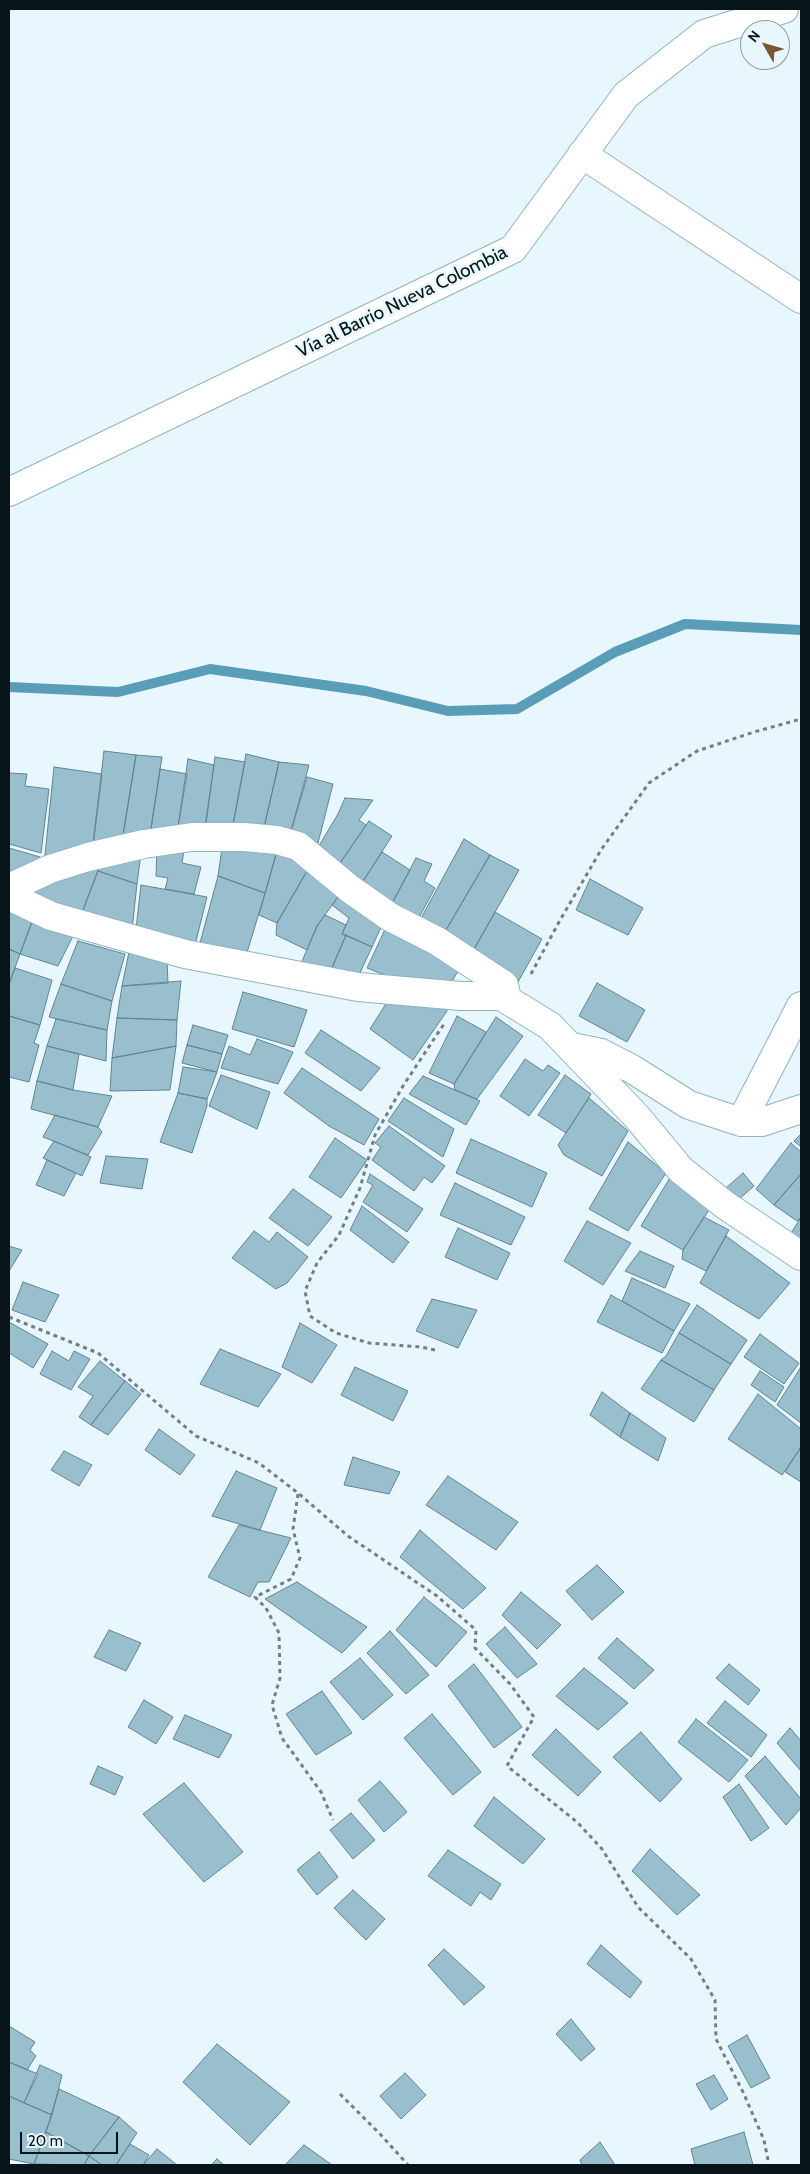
<!DOCTYPE html>
<meta charset="utf-8">
<style>
body{margin:0}
#map{position:relative;width:810px;height:2174px;overflow:hidden;background:#e8f7fd;font-family:Cabin,sans-serif}
canvas{display:block}
.frame{position:absolute;inset:0;border:10px solid #07151b;pointer-events:none}
.north{position:absolute;left:740px;top:20px;width:50px;height:50px;box-sizing:border-box;background:#e8f7fd;border:1px solid #8e9da3;border-radius:50%;rotate:308deg;font-size:14px;font-weight:700;line-height:20px;text-align:center;color:#07151b}
.north::after{content:'';display:block;margin:auto;width:18px;height:22px;background:#79562f;clip-path:polygon(50% 0,100% 100%,50% 72%,0 100%)}
.scale{position:absolute;left:20px;top:2132px;width:98px;height:22px;box-sizing:border-box;border:2px solid #07151b;border-top:0;padding-left:6px;font-size:15px;line-height:18px;white-space:nowrap;color:#07151b;-webkit-text-stroke:4px #e8f7fd;paint-order:stroke}
</style>
<div id="map">
<canvas width="810" height="2174"></canvas>
<div class="frame"></div>
<div class="north">N</div>
<div class="scale">20 m</div>
</div>
<script>
const context = document.querySelector('canvas').getContext('2d');
context.lineJoin = 'round';
const shape = rows => new Path2D(rows.map(r => 'M' + r).join(''));
function stroke(path, color, width, dash) { context.strokeStyle = color; context.lineWidth = width; context.lineCap = dash ? 'butt' : 'round'; context.setLineDash(dash || []); context.stroke(path); }
function fill(path, color) { context.fillStyle = color; context.fill(path, 'evenodd'); }
function write(font, color, halo, rows, align = 'center') {
  context.font = font + ' Cabin,sans-serif'; context.lineWidth = 5; context.setLineDash([]); context.textBaseline = 'middle'; context.strokeStyle = halo; context.fillStyle = color; for (const [text, x, y, turn = 0] of rows) {
    context.save(); context.translate(x, y); context.rotate((+turn || 0) * Math.PI / 180); context.textAlign = isNaN(turn) ? turn : align; if (halo) context.strokeText(text, 0, 0); context.fillText(text, 0, 0); context.restore();
  }
}
const stream = shape([
 [9,687,118,692,210,669,366,691,448,711,517,709,615,652,685,624,801,630]
]);
const building = shape([
 [104,751,136,755,121,847,93,844,104,751],
 [246,754,279,762,263,832,232,830,246,754],
 [136,755,162,757,150,835,123,836,136,755],
 [215,757,245,762,232,830,205,827,215,757],
 [188,759,214,765,205,831,178,827,188,759],
 [279,762,309,765,289,838,263,832,279,762],
 [54,767,102,774,92,854,69,857,45,855,54,767],
 [160,769,187,774,178,827,150,835,160,769],
 [9,773,27,774,25,786,49,789,41,853,9,844,9,773],
 [307,777,333,784,318,843,289,838,307,777],
 [345,798,373,800,359,820,366,825,336,869,314,854,338,814,345,798],
 [369,821,392,836,360,886,336,869,369,821],
 [464,839,490,855,443,935,419,922,464,839],
 [223,841,279,844,265,893,218,876,223,841],
 [185,844,182,863,201,867,194,894,165,889,168,878,156,876,157,848,185,844],
 [279,844,311,864,277,923,259,915,279,844],
 [9,848,40,857,31,877,9,874,9,848],
 [382,852,410,870,388,911,360,886,382,852],
 [141,853,137,884,98,871,102,860,141,853],
 [490,855,519,870,472,953,443,935,490,855],
 [416,858,432,864,424,881,435,888,415,925,388,911,416,858],
 [102,860,81,915,29,892,102,860],
 [311,864,343,890,317,926,307,950,276,935,277,923,311,864],
 [98,871,137,884,132,930,83,910,98,871],
 [218,876,265,893,246,956,200,943,218,876],
 [590,879,643,908,628,935,576,910,590,879],
 [141,885,207,897,195,945,136,929,141,885],
 [343,890,385,918,372,947,342,934,349,918,332,905,343,890],
 [9,910,33,919,20,954,9,949,9,910],
 [495,912,542,939,518,982,470,956,495,912],
 [325,915,346,925,342,934,346,935,329,975,300,966,317,926,325,915],
 [33,919,73,936,58,966,20,954,33,919],
 [388,923,462,964,450,985,397,980,367,968,388,923],
 [346,935,372,947,358,977,330,972,346,935],
 [78,941,125,954,112,1001,61,984,78,941],
 [9,949,20,954,9,984,9,949],
 [129,952,167,959,168,983,122,986,129,952],
 [15,968,52,980,40,1025,9,1016,9,984,15,968],
 [181,981,177,1020,117,1018,122,986,181,981],
 [597,983,645,1010,627,1042,579,1016,597,983],
 [61,984,112,1001,107,1030,49,1017,61,984],
 [243,992,307,1010,294,1047,232,1029,243,992],
 [389,999,445,1005,447,1011,413,1060,370,1029,389,999],
 [9,1016,40,1025,34,1043,39,1045,29,1082,9,1077,9,1016],
 [457,1016,486,1032,454,1084,429,1073,457,1016],
 [496,1017,523,1036,477,1099,455,1090,454,1084,496,1017],
 [117,1018,177,1020,176,1046,112,1058,117,1018],
 [56,1019,107,1030,106,1061,47,1046,56,1019],
 [193,1025,228,1035,222,1054,187,1045,193,1025],
 [321,1030,380,1068,361,1091,305,1053,321,1030],
 [257,1039,293,1052,278,1084,221,1068,229,1046,250,1055,257,1039],
 [187,1045,222,1054,217,1072,182,1063,187,1045],
 [47,1046,79,1054,73,1090,37,1081,47,1046],
 [176,1046,170,1090,110,1091,112,1058,176,1046],
 [525,1059,543,1071,548,1065,560,1073,529,1116,500,1096,525,1059],
 [183,1067,217,1072,207,1099,178,1093,183,1067],
 [302,1068,379,1119,364,1145,329,1126,284,1093,302,1068],
 [221,1075,270,1092,257,1129,209,1106,221,1075],
 [565,1075,591,1094,566,1133,538,1115,565,1075],
 [423,1076,480,1101,466,1125,409,1094,423,1076],
 [37,1081,73,1090,112,1096,98,1127,31,1109,37,1081],
 [178,1093,207,1099,207,1106,192,1153,160,1142,178,1093],
 [404,1098,454,1129,443,1157,388,1121,404,1098],
 [589,1098,628,1131,602,1176,564,1155,558,1145,589,1098],
 [55,1115,98,1127,102,1132,88,1155,43,1137,55,1115],
 [389,1126,445,1166,432,1183,424,1177,414,1191,372,1160,381,1147,375,1143,389,1126],
 [801,1134,801,1147,794,1141,801,1134],
 [335,1138,367,1160,341,1198,309,1177,335,1138],
 [471,1139,547,1173,532,1207,456,1173,471,1139],
 [54,1141,91,1157,82,1176,43,1158,54,1141],
 [628,1142,666,1173,628,1231,589,1209,628,1142],
 [791,1143,801,1152,801,1174,774,1205,756,1189,791,1143],
 [106,1156,148,1159,142,1189,100,1183,106,1156],
 [47,1160,76,1173,64,1196,36,1185,47,1160],
 [743,1173,754,1186,738,1200,726,1188,743,1173],
 [370,1174,423,1209,407,1232,363,1202,373,1185,367,1182,370,1174],
 [801,1174,801,1217,797,1221,774,1205,801,1174],
 [671,1176,709,1210,683,1250,641,1226,671,1176],
 [455,1183,525,1217,511,1245,440,1215,455,1183],
 [293,1189,332,1217,308,1246,269,1218,293,1189],
 [362,1206,409,1242,393,1263,350,1230,362,1206],
 [704,1217,729,1230,706,1271,682,1259,683,1250,704,1217],
 [801,1217,801,1242,790,1235,801,1217],
 [587,1221,631,1243,603,1285,564,1261,587,1221],
 [458,1228,510,1253,497,1280,445,1257,458,1228],
 [254,1231,269,1242,277,1232,308,1257,287,1283,276,1289,232,1258,254,1231],
 [726,1236,790,1283,759,1319,700,1283,726,1236],
 [9,1246,22,1250,9,1271,9,1246],
 [640,1251,674,1266,665,1288,625,1271,640,1251],
 [632,1278,690,1304,674,1331,622,1301,632,1278],
 [23,1282,59,1295,45,1322,12,1310,23,1282],
 [611,1295,674,1331,662,1353,597,1322,611,1295],
 [432,1299,477,1310,458,1348,416,1331,432,1299],
 [697,1305,747,1340,731,1364,679,1333,697,1305],
 [9,1322,48,1344,33,1368,9,1353,9,1322],
 [300,1323,337,1345,312,1383,282,1367,300,1323],
 [679,1333,731,1364,714,1390,661,1360,666,1356,679,1333],
 [760,1334,799,1363,784,1384,744,1357,760,1334],
 [220,1349,281,1374,258,1407,200,1384,220,1349],
 [52,1351,69,1361,74,1351,90,1359,71,1390,40,1374,52,1351],
 [661,1360,714,1390,694,1422,641,1389,661,1360],
 [100,1361,125,1381,91,1425,79,1417,93,1396,78,1387,100,1361],
 [355,1367,408,1391,393,1421,341,1395,355,1367],
 [801,1367,801,1423,777,1405,801,1367],
 [760,1371,784,1387,775,1402,751,1385,760,1371],
 [125,1381,141,1394,108,1435,91,1425,125,1381],
 [602,1392,630,1413,620,1437,590,1415,602,1392],
 [758,1394,801,1429,801,1447,782,1475,728,1439,758,1394],
 [630,1413,666,1438,658,1461,620,1437,630,1413],
 [159,1429,195,1455,180,1475,145,1450,159,1429],
 [801,1447,801,1482,785,1472,801,1447],
 [64,1451,92,1465,79,1486,51,1470,64,1451],
 [353,1457,400,1472,389,1494,344,1485,353,1457],
 [236,1471,277,1488,260,1530,212,1516,236,1471],
 [448,1476,518,1522,496,1550,426,1505,448,1476],
 [239,1525,291,1538,269,1582,258,1582,250,1597,208,1577,239,1525],
 [420,1530,486,1588,463,1609,400,1557,420,1530],
 [597,1565,624,1592,592,1620,566,1591,597,1565],
 [297,1582,367,1627,342,1653,265,1599,297,1582],
 [521,1592,561,1625,537,1649,502,1615,521,1592],
 [424,1597,467,1632,436,1667,396,1630,424,1597],
 [505,1627,537,1664,517,1678,486,1644,505,1627],
 [109,1630,141,1643,126,1671,94,1657,109,1630],
 [390,1631,429,1675,406,1694,367,1653,390,1631],
 [617,1638,654,1670,634,1689,598,1658,617,1638],
 [360,1658,393,1695,363,1720,330,1682,360,1658],
 [474,1664,522,1727,494,1748,448,1686,474,1664],
 [729,1664,760,1690,748,1705,716,1678,729,1664],
 [584,1668,628,1703,598,1730,556,1696,584,1668],
 [322,1691,352,1733,316,1755,286,1714,322,1691],
 [144,1700,173,1717,156,1744,128,1727,144,1700],
 [725,1701,767,1735,751,1757,707,1723,725,1701],
 [432,1714,481,1772,453,1795,404,1738,432,1714],
 [185,1715,232,1735,219,1758,173,1739,185,1715],
 [696,1719,748,1760,729,1782,678,1742,696,1719],
 [790,1728,801,1741,801,1771,777,1743,790,1728],
 [556,1729,601,1772,578,1796,532,1755,556,1729],
 [641,1732,682,1779,660,1802,613,1757,641,1732],
 [765,1756,801,1799,801,1808,786,1825,745,1776,765,1756],
 [98,1766,123,1777,115,1795,90,1784,98,1766],
 [380,1781,407,1812,384,1832,358,1800,380,1781],
 [184,1783,243,1852,204,1882,143,1814,184,1783],
 [739,1784,769,1828,751,1841,723,1797,739,1784],
 [494,1797,545,1839,523,1864,474,1826,494,1797],
 [351,1813,375,1840,353,1859,330,1830,351,1813],
 [650,1849,700,1895,677,1915,632,1871,650,1849],
 [448,1850,501,1884,491,1900,480,1892,471,1906,428,1876,448,1850],
 [319,1852,338,1877,317,1895,297,1870,319,1852],
 [353,1890,385,1919,366,1940,334,1908,353,1890],
 [601,1945,642,1982,630,1998,587,1964,601,1945],
 [444,1949,485,1987,464,2005,428,1965,444,1949],
 [571,2019,595,2049,581,2061,556,2034,571,2019],
 [9,2026,35,2042,30,2050,36,2056,27,2070,9,2062,9,2026],
 [747,2035,770,2078,751,2088,728,2046,747,2035],
 [217,2044,290,2102,250,2145,183,2082,217,2044],
 [9,2062,38,2074,24,2103,9,2096,9,2062],
 [40,2065,62,2075,52,2115,24,2103,40,2065],
 [405,2073,426,2095,401,2119,380,2096,405,2073],
 [714,2075,728,2099,711,2110,696,2084,714,2075],
 [59,2089,119,2117,89,2156,46,2132,59,2089],
 [9,2096,52,2115,34,2164,9,2159,9,2096],
 [119,2117,137,2133,116,2165,102,2165,89,2156,119,2117],
 [46,2132,89,2156,84,2165,34,2164,46,2132],
 [744,2132,753,2165,695,2165,691,2149,744,2132],
 [600,2142,615,2165,582,2165,580,2160,600,2142],
 [130,2144,149,2155,143,2165,116,2165,130,2144],
 [304,2145,332,2165,285,2165,304,2145],
 [157,2149,177,2165,143,2165,157,2149],
 [89,2156,102,2165,84,2165,89,2156],
 [217,2159,224,2165,211,2165,217,2159]
]);
const path = shape([
 [531,974,559,922,601,850,649,783,697,751,754,732,801,719],
 [9,1317,98,1353,196,1436,259,1463,298,1493,348,1536,437,1596,476,1630,475,1648,510,1684,534,1717,507,1766,577,1822,602,1849,638,1907,691,1959,715,2000,716,2039,743,2092,764,2140,769,2165],
 [435,1350,421,1347,369,1343,336,1333,310,1316,305,1291,317,1263,339,1235,360,1188,375,1135,403,1086,444,1024],
 [298,1494,293,1529,300,1558,291,1579,255,1597,266,1608,279,1633,280,1678,272,1705,282,1738,321,1792,333,1820],
 [340,2094,381,2135,408,2165]
]);
const street = shape([
 [582,154,801,299],
 [9,492,513,249,626,95,704,34,784,9],
 [9,888,50,869,88,857,144,844,192,837,244,837,277,840,298,846,350,889,390,917,437,941,504,985,507,999],
 [9,896,51,916,185,954,358,987,461,996,501,996,550,1026,637,1117,681,1170,725,1205,801,1256],
 [572,1047,601,1053,632,1069,689,1105,741,1122,762,1122,801,1109],
 [741,1122,801,1006]
]);
const streetNames = [
 ["Vía al Barrio Nueva Colombia",402,302,-26]
];
stroke(stream, '#599db8', 10);
fill(building, '#99bece');
stroke(building, '#618494', 1);
stroke(street, '#8fb3c3', 30);
stroke(path, '#718086', 3, [4, 4]);
stroke(street, '#fff', 28);
write('19px', '#07151b', '#e8f7fd', streetNames);
</script>
